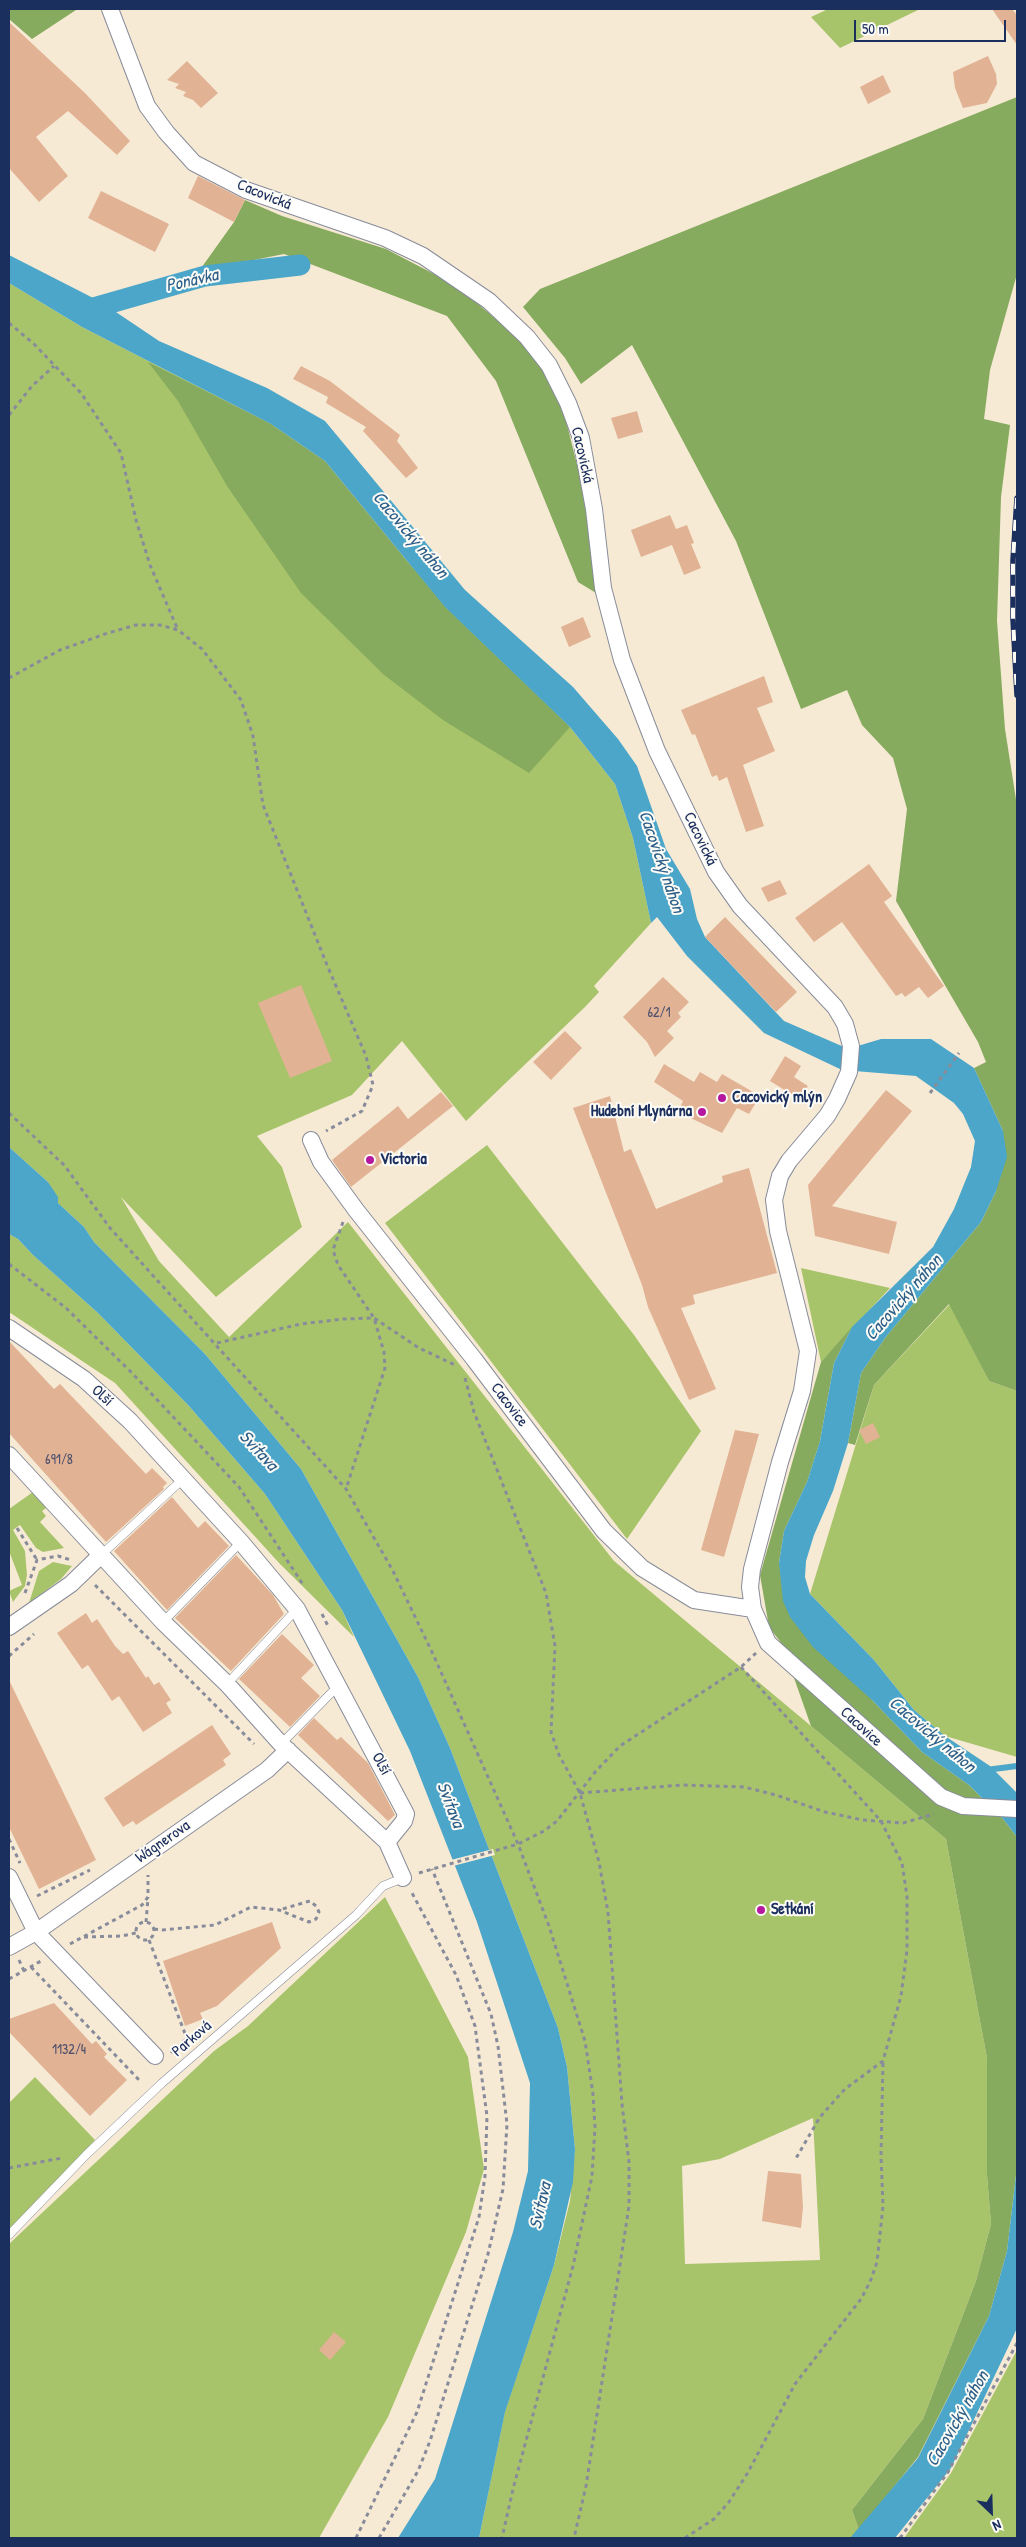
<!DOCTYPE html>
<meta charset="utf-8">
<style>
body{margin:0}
#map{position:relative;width:1026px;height:2547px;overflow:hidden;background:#f6ead5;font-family:"Patrick Hand",sans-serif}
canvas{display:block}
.frame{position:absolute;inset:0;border:10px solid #1b2f5e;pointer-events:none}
.north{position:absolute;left:966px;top:2487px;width:50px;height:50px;-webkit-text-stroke:4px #fdfcf7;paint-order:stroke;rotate:156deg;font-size:14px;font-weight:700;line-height:20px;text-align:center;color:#1b2f5e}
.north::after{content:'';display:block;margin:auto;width:18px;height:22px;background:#1b2f5e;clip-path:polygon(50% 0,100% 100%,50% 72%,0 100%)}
.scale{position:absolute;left:854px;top:20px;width:152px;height:22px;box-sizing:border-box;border:2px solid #1b2f5e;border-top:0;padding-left:6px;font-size:15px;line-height:18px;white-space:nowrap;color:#1b2f5e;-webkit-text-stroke:4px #fdfcf7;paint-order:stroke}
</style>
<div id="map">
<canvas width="1026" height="2547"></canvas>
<div class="frame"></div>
<div class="north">N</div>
<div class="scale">50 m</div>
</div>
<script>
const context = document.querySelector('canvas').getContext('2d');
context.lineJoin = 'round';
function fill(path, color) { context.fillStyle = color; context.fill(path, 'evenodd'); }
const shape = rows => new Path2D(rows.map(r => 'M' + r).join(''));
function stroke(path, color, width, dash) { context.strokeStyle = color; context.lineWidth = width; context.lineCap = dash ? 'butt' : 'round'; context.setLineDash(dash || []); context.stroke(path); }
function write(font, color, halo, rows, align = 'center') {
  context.font = font + ' "Patrick Hand",sans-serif'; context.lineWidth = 4; context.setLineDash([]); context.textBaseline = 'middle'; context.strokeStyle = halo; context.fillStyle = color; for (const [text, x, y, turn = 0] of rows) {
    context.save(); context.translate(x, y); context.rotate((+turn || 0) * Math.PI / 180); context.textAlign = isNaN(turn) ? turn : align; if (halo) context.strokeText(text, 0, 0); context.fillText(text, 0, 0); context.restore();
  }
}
const green = shape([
 [828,9,920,9,840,48,811,17],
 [9,283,82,327,271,424,570,727,615,784,633,838,651,923,594,986,599,992,585,1007,466,1121,402,1041,352,1095,257,1136,282,1167,302,1227,216,1297,121,1197,159,1261,229,1337,348,1222,614,1561,946,1839,987,2058,987,2175,991,2224,976,2281,923,2419,852,2510,859,2530,850,2538,479,2538,505,2411,554,2265,570,2201,575,2149,567,2067,558,2028,450,1748,418,1677,301,1469,205,1354,94,1242,84,1227,58,1203,48,1182,9,1147],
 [813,2118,820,2260,685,2264,682,2166,720,2159],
 [487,1145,634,1335,701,1431,627,1539,385,1223],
 [9,1234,18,1239,33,1255,98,1313,189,1406,265,1494,342,1610,354,1637,280,1564,115,1383,9,1312],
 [801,1268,890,1288,821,1362],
 [950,1304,989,1381,1017,1391,1017,1757,945,1736,914,1710,874,1660,810,1594,874,1385],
 [33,1492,46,1508,42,1511,46,1516,40,1522,64,1548,43,1552,36,1548,20,1525,13,1530,25,1551,27,1575,25,1586,13,1602,9,1591,22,1585,9,1551,9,1509],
 [53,1562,72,1566,61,1579,29,1603,39,1571],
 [385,1897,468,2057,484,2169,466,2232,388,2417,319,2538,9,2538,9,2244,214,2051,248,2026],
 [35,2077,95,2140,9,2230,9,2103],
 [1017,2350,1017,2538,904,2538,951,2473]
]);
const forest = shape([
 [9,9,74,9,76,10,32,39,9,19],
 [1017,97,1017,274,990,370,984,419,1010,425,1001,497,997,621,1005,729,1017,806,1017,1391,989,1381,949,1304,874,1385,855,1445,848,1443,861,1373,885,1338,981,1222,996,1191,1003,1131,974,1068,986,1062,978,1042,896,901,907,809,893,758,862,725,847,690,801,709,736,541,632,345,581,384,565,358,523,307,540,289],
 [245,200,282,216,386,249,455,285,514,334,539,363,561,401,588,508,596,593,578,582,496,381,447,316,284,254,199,271,234,222],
 [148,362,271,424,325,461,445,607,570,727,529,773,443,720,383,674,301,593,227,486,178,401],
 [852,1327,834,1363,820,1441,807,1482,784,1531,779,1563,872,1700,922,1752,969,1785,1004,1820,1017,1837,1017,2167,1007,2251,989,2316,918,2457,859,2530,852,2510,923,2419,976,2281,991,2224,987,2175,987,2058,946,1839,811,1726,782,1644,769,1627,760,1575,821,1362]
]);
const water = shape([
 [9,255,101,302,159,341,267,388,325,421,465,590,573,687,618,739,637,766,666,849,690,889,697,919,705,937,784,1021,844,1047,861,1045,881,1039,931,1039,974,1068,1003,1131,1007,1157,996,1191,981,1222,885,1338,861,1373,848,1443,833,1491,814,1535,806,1561,805,1577,810,1594,874,1660,914,1710,945,1736,990,1766,1017,1793,1017,1837,1004,1820,969,1785,922,1752,872,1700,813,1647,790,1617,783,1601,779,1563,784,1531,807,1482,820,1441,834,1363,852,1327,933,1247,954,1209,971,1167,975,1141,963,1114,954,1103,916,1076,842,1070,764,1033,687,956,657,917,651,923,633,838,615,784,570,727,445,607,325,461,271,424,82,327,9,283],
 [9,1147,48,1182,58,1197,58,1203,84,1227,94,1242,205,1354,301,1469,418,1677,450,1748,558,2028,567,2067,575,2149,573,2182,554,2265,505,2412,479,2538,398,2538,435,2479,513,2232,528,2171,530,2083,477,1922,410,1751,342,1610,265,1494,189,1406,98,1313,33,1255,18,1239,9,1234],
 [1017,2167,1017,2328,1013,2337,951,2468,895,2538,850,2538,918,2458,989,2316,1007,2251]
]);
const pier = shape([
 [493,1849,495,1855,453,1866,451,1860]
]);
const stream = shape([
 [986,1770,1017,1766]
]);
const canal = shape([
 [86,310,205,276,300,265]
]);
const building = shape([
 [992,9,1012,9,1017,15,1017,45],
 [9,22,85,93,130,141,117,155,68,111,36,137,68,176,39,202,9,168],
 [988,56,996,74,997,84,987,103,963,108,955,88,953,72],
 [187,61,218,93,201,108,193,100,183,96,186,92,175,88,179,84,167,80],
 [883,75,891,92,868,104,860,87],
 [198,176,245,200,234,222,188,198],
 [101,191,169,224,155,252,88,218],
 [301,366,330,381,400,435,397,441,418,468,406,478,363,431,366,427,326,403,328,397,293,379],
 [637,411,643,432,618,439,611,418],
 [670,515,676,529,687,525,694,543,691,544,701,568,684,575,672,545,641,557,631,530],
 [583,617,591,637,569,647,561,627],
 [764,676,773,702,757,708,775,751,743,765,764,826,746,832,727,777,719,781,717,775,712,777,695,734,692,735,681,710],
 [869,864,892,896,884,902,944,986,928,998,919,987,905,997,902,993,896,996,842,922,814,942,795,918],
 [780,880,787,894,768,902,761,888],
 [725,917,797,992,776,1012,705,937],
 [663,977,689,1002,678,1013,681,1017,667,1031,674,1038,655,1057,647,1042,623,1017],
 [301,985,332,1061,290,1078,258,1003],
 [565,1031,582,1048,551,1080,533,1062],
 [785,1056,801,1066,794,1077,808,1086,799,1099,770,1081],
 [664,1064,694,1082,700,1072,717,1082,722,1074,760,1096,749,1114,737,1108,722,1133,678,1112,683,1101,654,1082],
 [886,1090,912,1111,832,1206,897,1222,889,1254,815,1236,808,1185],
 [441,1092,453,1106,351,1187,332,1160,398,1106,408,1119],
 [610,1096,624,1152,631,1149,656,1209,723,1182,722,1176,749,1168,777,1273,693,1295,695,1304,681,1308,716,1389,689,1400,648,1307,642,1285,573,1108],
 [9,1341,54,1389,60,1384,146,1474,152,1468,167,1483,163,1487,164,1489,106,1542,9,1433],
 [873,1423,880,1437,866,1444,859,1430],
 [735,1430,759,1434,724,1557,701,1550],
 [172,1497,198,1528,205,1521,229,1546,167,1610,114,1551],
 [236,1555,273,1595,284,1614,231,1671,175,1618],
 [86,1613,92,1623,97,1619,115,1646,123,1654,128,1651,146,1678,148,1676,154,1685,159,1682,171,1700,166,1703,172,1713,143,1732,119,1696,112,1701,88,1665,82,1669,57,1633],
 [282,1634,314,1665,301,1678,320,1696,290,1727,239,1679],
 [9,1680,96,1860,39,1889,9,1827],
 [314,1718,337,1740,341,1737,368,1763,395,1815,388,1821,298,1735],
 [212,1725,231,1754,223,1760,226,1765,136,1825,133,1821,123,1827,104,1798],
 [272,1922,281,1948,217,2006,200,2013,203,2019,185,2026,163,1961],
 [54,2003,92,2044,96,2041,107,2054,104,2057,127,2080,90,2116,9,2032,9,2019],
 [768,2171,801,2174,803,2207,801,2228,762,2221],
 [334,2332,346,2342,330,2360,319,2350]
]);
const path = shape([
 [9,323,34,344,81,393,121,453,136,520,150,565,178,630],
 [9,415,32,386,54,366],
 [9,678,60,650,108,633,136,625,160,625,178,630,202,649,241,700,253,736,263,805,327,965,366,1056,373,1085,362,1111,326,1131],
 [930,1093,959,1053],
 [9,1113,64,1165,110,1228,346,1489,393,1571,432,1652,518,1844,549,1926,585,2041,593,2094,595,2127,592,2176,573,2266,513,2489,502,2538],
 [343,1222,333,1250,338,1265,374,1318,384,1352,385,1368,346,1489],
 [9,1264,66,1308,132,1373,239,1487,304,1586],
 [217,1343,301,1324,343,1319,374,1318,419,1348,455,1365],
 [465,1378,474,1412,546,1593,555,1646,551,1732,559,1755,580,1793,599,1862,608,1912,622,2104,629,2162,629,2206,586,2486,574,2538],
 [17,1528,37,1560],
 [95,1585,254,1744],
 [25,1593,37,1560,58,1556,71,1560],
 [322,1614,328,1626],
 [9,1656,34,1634],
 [741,1667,881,1821,902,1863,907,1896,907,1950,901,1996,883,2061,845,2089,820,2117,795,2160],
 [580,1793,682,1785,744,1787,776,1795,825,1812,863,1820,903,1823,934,1814],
 [9,1839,20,1863],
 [419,1873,518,1844,544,1831,557,1821,596,1771,620,1746,741,1667,756,1653],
 [37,1896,90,1870],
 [146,1922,148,1898],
 '136 1931a9 9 0 1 1 18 0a9 9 0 1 1-18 0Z',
 [154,1929,162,1930,215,1925,251,1907,279,1910,309,1922,316,1919,319,1912,316,1906,310,1901,279,1910],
 [84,1937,122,1936,136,1933],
 [149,1940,189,2044],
 [70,1944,142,1905,148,1897,148,1875],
 [19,1960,24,1971],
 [31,1967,141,2082],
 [9,1979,41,1961],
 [171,2053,187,2038],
 [9,2168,62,2158],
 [356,2538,417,2412,479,2217,485,2176,487,2116,475,2026,456,1975,412,1893],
 [379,2538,418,2471,430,2441,488,2254,503,2189,507,2124,498,2046,491,2014,432,1869],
 [685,2538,714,2519,729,2502,747,2474,795,2384,861,2299,870,2282,877,2262,883,2206,881,2155,883,2062],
 [900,2538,948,2472,1017,2343]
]);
const service = shape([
 [102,1554,183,1479],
 [163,1622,241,1542],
 [227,1684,297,1609],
 [281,1744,338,1686],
 [9,2235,87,2154,162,2083,356,1915,383,1886,403,1878]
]);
const minor = shape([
 [110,9,147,106,166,132,194,163,246,190,385,238,423,256,489,301,527,337,549,365,568,403,581,438,594,509,603,588,622,660,657,751,716,872,740,906,835,1007,845,1024,851,1046,849,1072,837,1099,827,1116,789,1161,780,1176,774,1200,778,1231,808,1351,802,1391,780,1462,752,1569,750,1587,753,1609,768,1643,941,1797,963,1806,1017,1809],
 [311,1140,321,1162,356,1210,474,1359,604,1531,642,1568,694,1600,753,1609],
 [9,1328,84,1379,130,1421,241,1542,297,1609,406,1814,404,1821,387,1842],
 [9,1455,163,1622,227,1684,281,1744,387,1842,403,1878],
 [9,1627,71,1584,102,1554],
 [9,1877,36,1932,155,2056],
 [9,1947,36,1932,267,1770,288,1750]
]);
const rail = shape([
 [1017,498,1013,560,1013,619,1017,695]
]);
const markers = [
 [722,1098,5,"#b5179e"],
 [702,1112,5,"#b5179e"],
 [370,1160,5,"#b5179e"],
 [761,1910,5,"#b5179e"]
];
const numberNames = [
 ["62/1",659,1013],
 ["691/8",59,1460],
 ["1132/4",69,2050]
];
const streetNames = [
 ["Cacovická",264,195,22],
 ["Cacovická",582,455,77],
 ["Cacovická",700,839,64],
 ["Olší",102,1396,42],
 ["Cacovice",509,1405,53],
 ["Cacovice",861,1727,42],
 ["Olší",381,1764,62],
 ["Wágnerova",163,1842,-35],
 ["Parková",192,2039,-41]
];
const poiNames = [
 ["Cacovický mlýn",732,1098],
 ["Hudební Mlynárna",692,1112,"right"],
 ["Victoria",380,1160],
 ["Setkání",771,1910]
];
const waterNames = [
 ["Ponávka",192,281,-13],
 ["Cacovický náhon",410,535,50],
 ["Cacovický náhon",661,862,71],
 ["Cacovický náhon",904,1298,-49],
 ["Svitava",258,1451,47],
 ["Cacovický náhon",932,1735,40],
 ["Svitava",450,1805,69],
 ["Svitava",541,2206,-77],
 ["Cacovický náhon",958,2419,-60]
];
fill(green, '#a8c46a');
fill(forest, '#86aa5e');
fill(water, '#4ba6c9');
fill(pier, '#f6ead5');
stroke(stream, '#4ba6c9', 6);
stroke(canal, '#4ba6c9', 21);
fill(building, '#e2b294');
stroke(service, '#888c9a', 9);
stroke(minor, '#888c9a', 18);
stroke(path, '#888c9a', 3, [4, 4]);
stroke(service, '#fff', 8);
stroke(minor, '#fff', 16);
stroke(rail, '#1b2f5e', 5.5);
stroke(rail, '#fdfcf7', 4, [11]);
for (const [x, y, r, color] of markers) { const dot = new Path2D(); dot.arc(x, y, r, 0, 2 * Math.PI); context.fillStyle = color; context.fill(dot); stroke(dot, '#fdfcf7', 2); }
write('14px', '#4d506c', null, numberNames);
write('16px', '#1b2f5e', '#fdfcf7', streetNames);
write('bold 16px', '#1b2f5e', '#fdfcf7', poiNames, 'left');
write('italic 18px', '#2e5f89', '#fdfcf7', waterNames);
</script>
